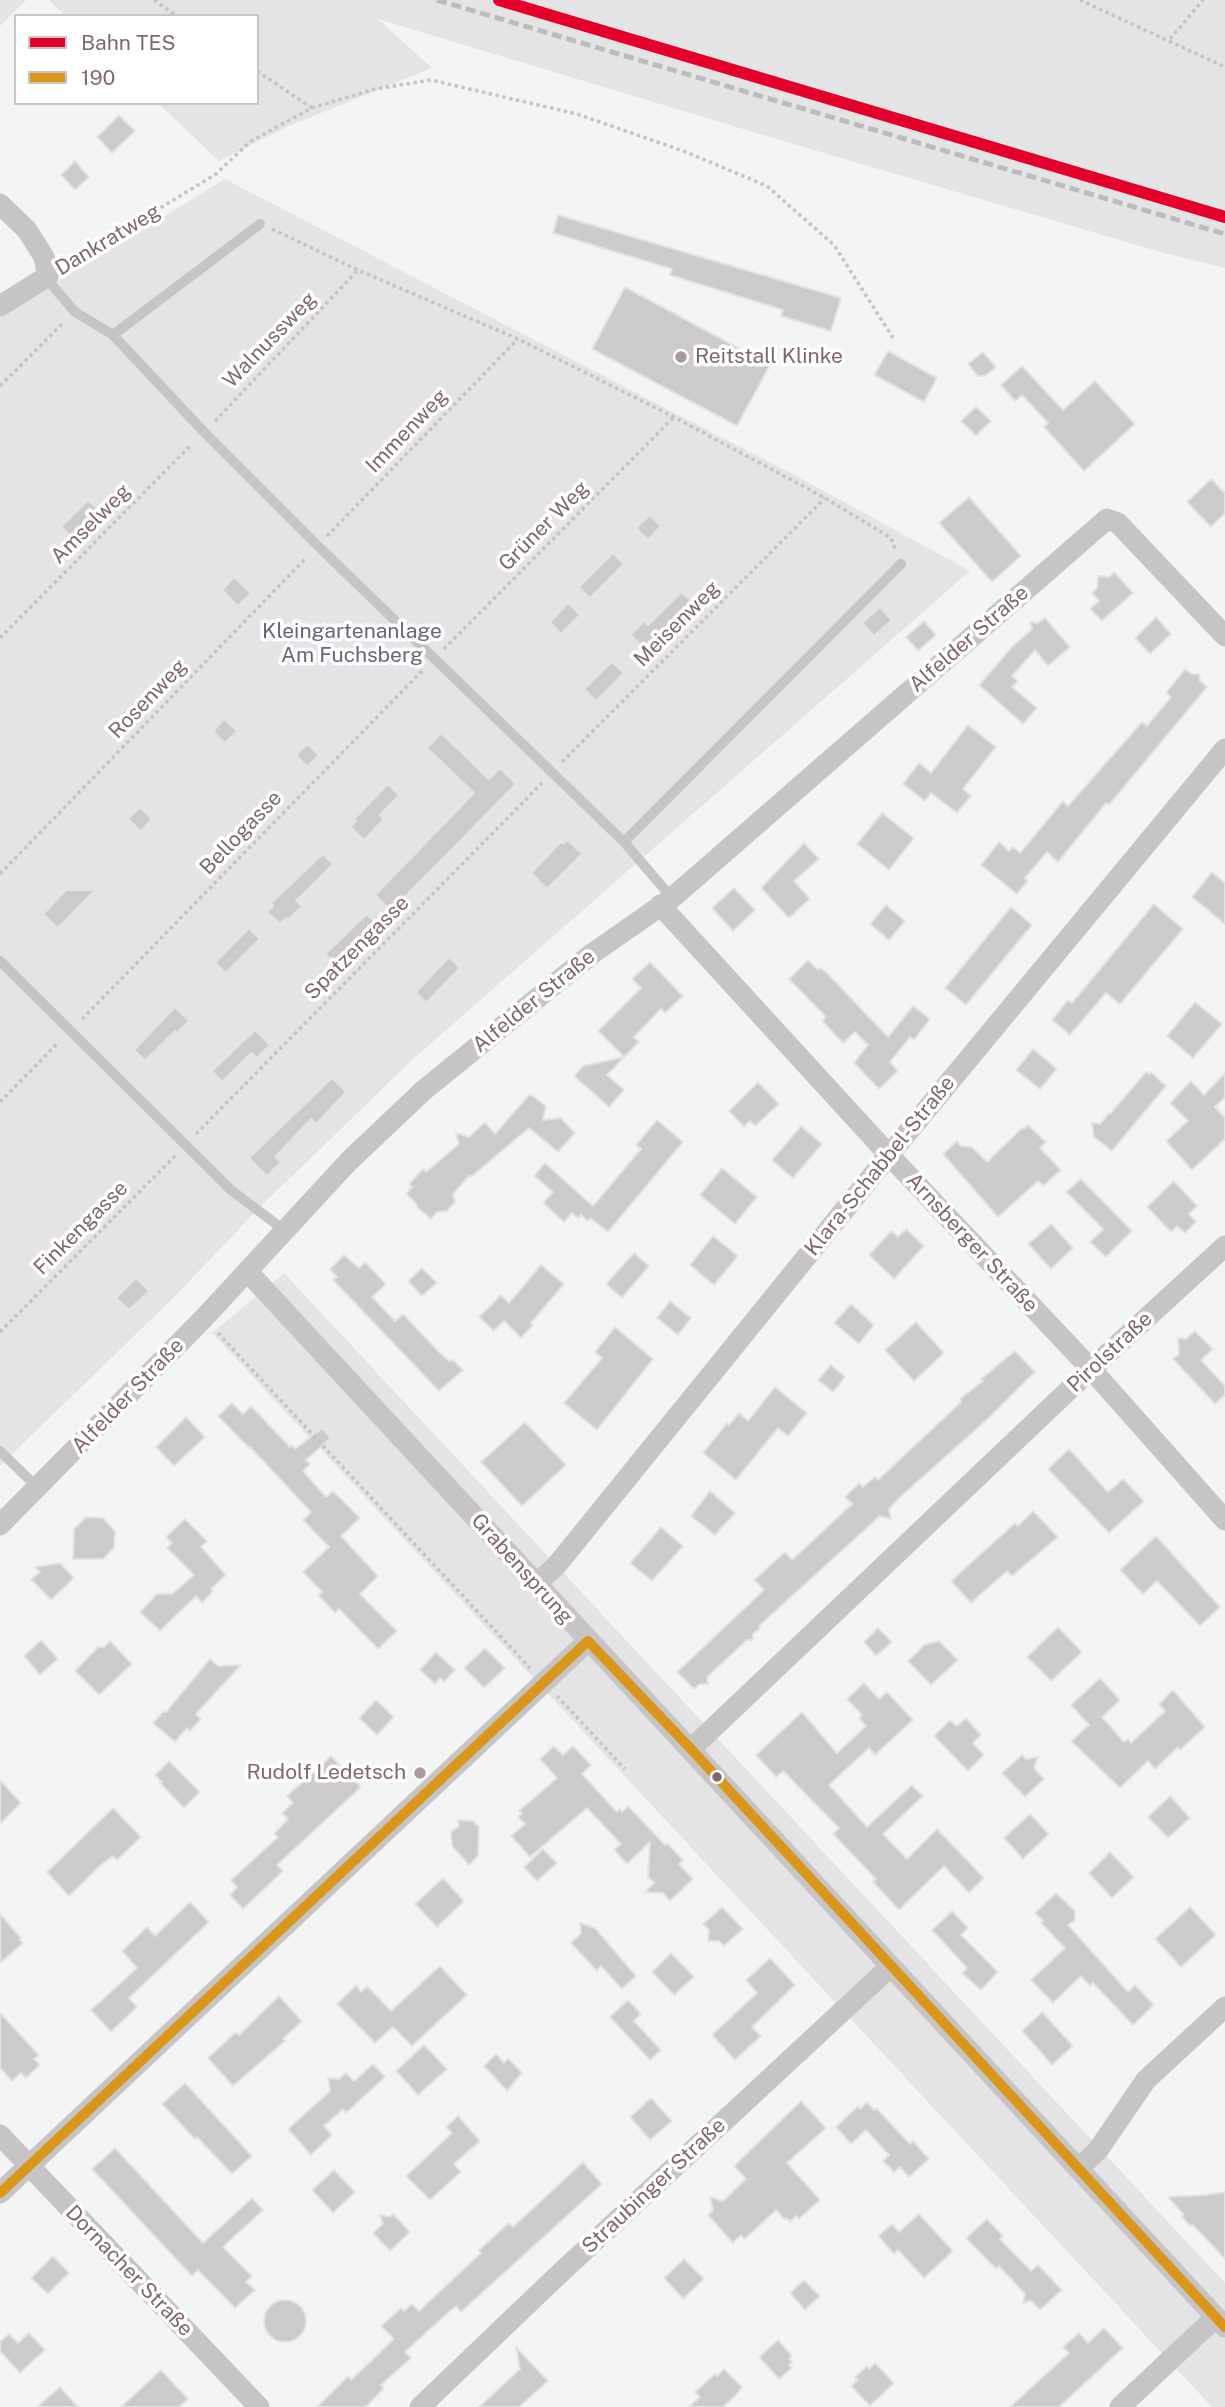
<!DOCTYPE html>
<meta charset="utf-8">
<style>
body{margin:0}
#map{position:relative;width:1225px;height:2407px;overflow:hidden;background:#f3f4f4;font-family:"Public Sans",sans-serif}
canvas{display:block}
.legend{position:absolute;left:14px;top:14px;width:245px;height:91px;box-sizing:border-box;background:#fff;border:2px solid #ccc3c5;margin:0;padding:9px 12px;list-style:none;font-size:21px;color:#7f686d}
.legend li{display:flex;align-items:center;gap:14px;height:35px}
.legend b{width:35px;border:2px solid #ccc3c5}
</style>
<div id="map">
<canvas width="1225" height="2407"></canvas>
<ul class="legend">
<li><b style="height:9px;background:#e4002b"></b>Bahn TES</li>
<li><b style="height:9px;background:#d9961b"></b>190</li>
</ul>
</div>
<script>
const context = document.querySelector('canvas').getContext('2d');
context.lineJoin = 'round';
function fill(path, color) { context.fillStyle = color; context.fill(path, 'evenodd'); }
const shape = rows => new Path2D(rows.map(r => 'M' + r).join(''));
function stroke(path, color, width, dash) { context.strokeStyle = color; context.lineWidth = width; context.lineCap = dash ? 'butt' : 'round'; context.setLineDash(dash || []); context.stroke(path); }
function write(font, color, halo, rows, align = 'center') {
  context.font = font + ' "Public Sans",sans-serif'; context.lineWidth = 7; context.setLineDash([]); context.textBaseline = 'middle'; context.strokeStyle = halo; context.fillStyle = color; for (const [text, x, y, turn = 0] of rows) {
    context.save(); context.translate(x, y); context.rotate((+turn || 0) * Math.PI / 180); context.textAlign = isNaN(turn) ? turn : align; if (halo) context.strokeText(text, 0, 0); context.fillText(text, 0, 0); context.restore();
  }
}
const built = shape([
 [333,0,535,0,1225,203,1225,268,1164,253,763,135,378,19]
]);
const green = shape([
 [0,0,26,0,0,26],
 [49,0,333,0,378,19,432,68,289,126,219,161,158,103,257,103,257,16,66,16],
 [535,0,1225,0,1225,203],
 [225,179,800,478,970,571,413,1059,258,1209,176,1295,0,1466,0,317],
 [284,1273,1225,2283,1225,2407,1212,2407,212,1333]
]);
const building = shape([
 [119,115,135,131,112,153,97,137,119,115],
 [75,161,89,177,75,190,61,175,75,161],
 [558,215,841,298,831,331,781,316,783,310,670,275,672,269,553,233,558,215],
 [625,287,770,365,737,426,592,349,625,287],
 [888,351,937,378,924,402,874,375,888,351],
 [983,352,996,367,985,376,978,376,968,364,983,352],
 [1022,366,1063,410,1095,381,1135,424,1084,471,1044,427,1048,423,1022,395,1015,401,1001,385,1022,366],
 [976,407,991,421,976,436,961,421,976,407],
 [1211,479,1225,493,1225,513,1211,527,1187,502,1211,479],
 [969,497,1021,556,992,582,939,523,969,497],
 [88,500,104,515,77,542,61,527,88,500],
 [650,515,661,526,648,540,636,528,650,515],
 [613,553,624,564,590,598,579,587,613,553],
 [1114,572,1133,593,1102,621,1090,609,1099,601,1092,593,1097,588,1098,576,1109,577,1114,572],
 [234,577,251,593,238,606,222,590,234,577],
 [682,592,693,603,652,643,650,641,644,648,630,635,644,621,648,625,682,592],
 [568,603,580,615,561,634,550,622,568,603],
 [880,607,892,620,874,636,862,623,880,607],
 [1156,617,1171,634,1150,654,1135,638,1156,617],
 [1045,618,1070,647,1048,666,1035,650,1012,676,1018,681,1012,687,1037,708,1023,724,979,685,1012,647,1032,629,1030,622,1038,623,1045,618],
 [924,621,936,635,918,651,906,637,924,621],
 [612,662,624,673,596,701,584,689,612,662],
 [1185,669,1192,674,1199,674,1200,681,1207,687,1109,805,1106,803,1058,862,1047,852,1025,878,1028,881,1017,894,981,865,999,842,1009,851,1013,847,1020,853,1063,801,1068,806,1142,722,1147,726,1171,697,1166,693,1185,669],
 [224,719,237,731,225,743,213,731,224,719],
 [968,725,996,747,963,789,971,796,957,813,931,793,925,801,903,784,919,763,931,773,968,725],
 [441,733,489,779,500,768,516,784,391,911,375,895,474,793,427,748,441,733],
 [307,744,319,755,307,767,296,755,307,744],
 [388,784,399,795,380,815,384,819,364,840,350,827,356,821,354,819,388,784],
 [140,807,152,819,141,831,128,819,140,807],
 [882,813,914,838,889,870,857,844,882,813],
 [567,840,582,854,547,889,531,873,561,842,563,844,567,840],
 [804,843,819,859,794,881,810,899,789,918,761,888,804,843],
 [323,854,333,864,296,901,302,906,288,920,286,918,280,924,267,912,273,906,271,903,323,854],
 [1212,872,1225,883,1225,924,1192,897,1212,872],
 [734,888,755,910,733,931,712,908,734,888],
 [66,890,95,890,58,928,43,914,66,890],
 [1154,904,1183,929,1120,1004,1106,993,1070,1035,1052,1020,1068,1000,1072,1003,1154,904],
 [886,905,905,921,889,940,870,924,886,905],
 [1011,907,1032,925,966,1005,945,988,1011,907],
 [367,914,377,924,337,965,325,954,367,914],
 [249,928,260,939,226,973,215,963,249,928],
 [449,957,460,968,426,1003,416,992,449,957],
 [808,960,818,970,820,968,826,972,888,1037,913,1006,930,1019,914,1040,910,1037,890,1062,898,1071,879,1089,854,1063,868,1045,855,1032,843,1043,822,1021,826,1017,789,979,808,960],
 [650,962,683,996,665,1013,661,1009,634,1037,639,1042,607,1075,624,1090,609,1107,574,1076,583,1066,624,1057,598,1031,641,988,632,979,650,962],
 [1195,1002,1222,1024,1193,1058,1167,1036,1195,1002],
 [175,1007,189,1021,177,1033,175,1031,145,1061,134,1050,175,1007],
 [255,1030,270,1045,257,1058,251,1053,222,1082,212,1071,255,1030],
 [1033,1049,1057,1069,1040,1089,1016,1070,1033,1049],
 [1146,1072,1149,1074,1151,1072,1166,1086,1112,1151,1094,1137,1092,1123,1100,1124,1109,1113,1110,1114,1146,1072],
 [1225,1073,1225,1097,1215,1107,1225,1118,1225,1139,1192,1170,1166,1141,1188,1121,1170,1103,1191,1081,1204,1095,1225,1073],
 [332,1078,346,1092,316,1124,311,1119,275,1157,281,1162,267,1176,249,1158,332,1078],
 [758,1082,779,1104,755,1126,750,1121,744,1127,729,1111,758,1082],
 [530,1094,546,1106,543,1120,561,1118,575,1133,558,1152,529,1128,471,1177,470,1175,453,1194,455,1202,447,1211,437,1212,431,1219,417,1207,416,1203,406,1194,412,1187,409,1184,423,1169,426,1172,459,1144,456,1133,469,1137,485,1122,495,1134,530,1094],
 [657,1120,683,1142,608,1232,590,1218,588,1221,581,1215,578,1218,572,1213,564,1222,543,1203,553,1192,534,1176,545,1163,593,1206,641,1149,636,1145,657,1120],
 [1028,1125,1046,1142,1040,1148,1061,1170,1043,1186,1038,1181,998,1217,943,1154,957,1141,961,1146,972,1147,987,1162,1022,1128,1024,1129,1028,1125],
 [801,1126,822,1144,793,1178,772,1160,801,1126],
 [722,1168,757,1197,735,1224,700,1195,722,1168],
 [1081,1179,1132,1231,1106,1257,1090,1242,1103,1229,1066,1192,1081,1179],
 [1174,1181,1197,1206,1189,1214,1196,1222,1185,1233,1177,1226,1171,1232,1147,1207,1174,1181],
 [1051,1224,1073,1248,1051,1269,1028,1244,1051,1224],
 [906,1229,924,1246,894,1279,869,1255,891,1231,898,1237,906,1229],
 [713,1236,738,1256,714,1285,690,1265,713,1236],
 [634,1253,649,1266,622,1298,606,1284,634,1253],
 [344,1255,359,1268,365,1262,386,1284,372,1297,395,1321,403,1314,438,1351,449,1361,453,1360,463,1370,439,1391,333,1280,337,1277,330,1269,344,1255],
 [541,1265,564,1284,531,1323,533,1325,521,1338,504,1321,494,1331,479,1317,501,1295,509,1303,541,1265],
 [422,1268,437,1283,422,1296,408,1281,422,1268],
 [136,1278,149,1291,129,1310,116,1298,136,1278],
 [670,1301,691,1318,678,1335,657,1318,670,1301],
 [851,1304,874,1325,859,1344,834,1323,851,1304],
 [916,1322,944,1353,914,1381,885,1350,916,1322],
 [615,1327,653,1359,597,1430,564,1403,602,1358,595,1352,615,1327],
 [1195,1331,1213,1349,1201,1360,1225,1386,1225,1395,1215,1404,1173,1359,1179,1354,1178,1338,1186,1339,1195,1331],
 [1015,1351,1035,1372,992,1415,897,1500,889,1509,891,1519,880,1516,759,1626,760,1628,753,1634,753,1640,747,1640,707,1677,708,1684,700,1684,694,1689,677,1672,764,1590,754,1580,785,1552,792,1560,852,1504,845,1497,859,1483,863,1487,875,1477,878,1480,961,1402,960,1399,983,1381,981,1379,1015,1351],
 [831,1365,845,1377,833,1392,818,1380,831,1365],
 [775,1387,807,1413,788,1436,778,1428,736,1480,703,1453,727,1423,729,1425,739,1413,748,1421,775,1387],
 [232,1403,243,1414,251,1406,290,1447,292,1445,295,1449,322,1428,331,1438,306,1460,310,1464,303,1471,326,1497,333,1491,360,1518,341,1536,378,1576,360,1594,397,1631,378,1649,339,1609,335,1613,318,1595,322,1592,303,1572,329,1547,303,1520,311,1512,250,1447,249,1448,218,1416,232,1403],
 [186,1417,205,1437,174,1466,156,1447,186,1417],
 [525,1422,566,1465,522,1506,481,1462,525,1422],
 [1069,1449,1108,1492,1123,1479,1144,1501,1109,1533,1048,1469,1069,1449],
 [710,1491,735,1513,715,1535,691,1516,710,1491],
 [1033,1511,1058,1537,1012,1576,1007,1571,971,1603,951,1581,1015,1523,1018,1526,1033,1511],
 [86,1517,103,1518,115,1531,114,1548,103,1559,73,1559,74,1529,86,1517],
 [185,1519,207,1541,201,1547,226,1575,211,1589,213,1591,202,1603,196,1596,160,1631,140,1612,157,1594,172,1594,194,1575,167,1548,172,1543,166,1537,185,1519],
 [661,1527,683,1546,652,1581,630,1563,661,1527],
 [1156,1536,1220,1607,1200,1626,1157,1581,1143,1594,1120,1570,1156,1536],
 [60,1563,74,1578,51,1600,31,1579,40,1572,35,1567,60,1563],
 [1058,1627,1082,1652,1051,1681,1027,1657,1058,1627],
 [878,1628,892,1642,876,1656,864,1642,878,1628],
 [41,1640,58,1659,40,1675,24,1656,41,1640],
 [110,1641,132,1664,99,1695,75,1671,98,1647,104,1647,110,1641],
 [939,1641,958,1660,931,1685,908,1661,924,1645,939,1641],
 [485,1648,505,1668,484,1688,464,1668,485,1648],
 [436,1652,455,1670,444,1682,440,1678,435,1684,420,1670,436,1652],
 [210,1659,218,1666,241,1665,196,1714,201,1719,190,1731,187,1728,175,1742,153,1723,164,1711,166,1712,210,1659],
 [1100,1678,1120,1700,1102,1717,1124,1742,1128,1739,1131,1743,1165,1711,1159,1704,1173,1690,1205,1727,1180,1750,1178,1747,1155,1769,1148,1761,1120,1788,1071,1741,1089,1725,1071,1705,1100,1678],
 [864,1683,879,1699,887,1692,913,1720,875,1755,869,1748,829,1785,867,1827,912,1785,923,1796,883,1834,907,1859,937,1829,984,1878,969,1893,944,1866,899,1910,873,1882,876,1879,833,1834,839,1828,783,1771,776,1777,756,1755,802,1712,837,1753,866,1726,859,1718,862,1715,847,1699,864,1683],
 [376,1700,394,1717,377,1735,359,1718,376,1700],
 [966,1718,981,1735,973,1743,984,1755,968,1771,934,1736,950,1720,957,1726,966,1718],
 [554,1746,563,1755,573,1746,591,1765,582,1774,617,1812,620,1809,622,1812,628,1806,665,1845,667,1843,683,1860,679,1864,693,1879,670,1901,663,1893,645,1892,654,1883,648,1877,650,1842,627,1864,614,1850,621,1844,587,1808,530,1857,511,1836,525,1824,518,1817,522,1813,519,1811,557,1778,540,1759,554,1746],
 [1022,1755,1026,1759,1038,1757,1034,1768,1044,1779,1025,1797,1002,1773,1022,1755],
 [331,1756,361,1787,277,1865,283,1871,243,1909,230,1895,237,1887,231,1880,278,1837,274,1834,288,1819,282,1813,293,1803,287,1796,331,1756],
 [169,1761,200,1792,184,1808,160,1783,162,1782,155,1775,169,1761],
 [0,1780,21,1803,0,1824,0,1780],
 [1170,1796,1190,1818,1168,1838,1148,1817,1170,1796],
 [113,1808,141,1837,117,1860,113,1856,102,1864,69,1896,47,1872,113,1808],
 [1030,1814,1049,1834,1023,1859,1004,1838,1030,1814],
 [458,1820,473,1821,479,1827,478,1856,469,1865,452,1846,451,1832,459,1826,458,1820],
 [543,1849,557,1863,537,1881,524,1867,543,1849],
 [1110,1852,1134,1877,1112,1898,1089,1873,1110,1852],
 [443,1878,464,1901,437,1927,415,1904,443,1878],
 [1056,1893,1075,1911,1075,1920,1068,1925,1128,1992,1135,1985,1154,2005,1133,2025,1093,1983,1090,1986,1081,1976,1053,2003,1031,1980,1065,1948,1041,1923,1043,1921,1035,1913,1056,1893],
 [190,1902,209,1922,129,1998,137,2007,111,2032,91,2010,137,1968,122,1951,147,1927,155,1936,190,1902],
 [722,1907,743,1929,724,1946,719,1941,708,1941,709,1930,703,1924,722,1907],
 [1190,1907,1216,1935,1181,1967,1155,1939,1190,1907],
 [952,1911,968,1928,961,1935,998,1972,981,1990,962,1973,967,1968,932,1930,952,1911],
 [0,1914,21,1938,20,1940,23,1943,0,1963,0,1914],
 [580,1923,595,1928,636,1976,622,1989,601,1966,597,1971,571,1943,581,1933,580,1923],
 [671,1953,694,1977,674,1995,652,1972,671,1953],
 [770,1958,795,1985,752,2027,761,2036,735,2060,712,2035,757,1993,746,1980,770,1958],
 [440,1966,467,1995,412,2046,393,2027,375,2043,337,2004,356,1985,361,1992,367,1986,391,2011,440,1966],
 [279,1996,302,2021,283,2039,285,2041,233,2086,208,2058,236,2032,239,2035,279,1996],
 [628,2000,641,2014,634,2021,661,2050,650,2060,610,2017,628,2000],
 [1042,2012,1073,2046,1052,2065,1022,2031,1042,2012],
 [0,2013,39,2055,34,2059,40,2065,26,2078,21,2073,12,2081,0,2068,0,2013],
 [424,2045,447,2069,418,2095,396,2071,424,2045],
 [496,2054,504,2063,508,2058,522,2073,507,2091,484,2066,496,2054],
 [373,2064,385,2077,346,2113,343,2109,324,2126,332,2135,311,2155,288,2129,330,2091,328,2078,339,2079,346,2073,354,2081,373,2064],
 [185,2083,252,2156,232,2174,197,2137,195,2139,162,2104,185,2083],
 [651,2098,672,2121,650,2140,630,2117,651,2098],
 [801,2101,826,2128,787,2163,820,2200,799,2219,796,2216,790,2222,786,2218,784,2219,776,2210,745,2239,741,2235,733,2243,708,2215,713,2210,710,2197,723,2201,746,2179,734,2166,801,2101],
 [867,2102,874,2110,876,2108,910,2144,913,2141,929,2159,909,2177,900,2167,894,2172,883,2161,889,2155,866,2130,851,2144,836,2127,858,2106,860,2109,867,2102],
 [458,2116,480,2141,454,2164,461,2172,430,2200,406,2176,452,2133,446,2127,458,2116],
 [115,2148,203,2243,252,2198,263,2210,223,2247,252,2276,246,2282,255,2290,235,2308,198,2270,192,2276,92,2169,115,2148],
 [583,2162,602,2184,461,2312,456,2306,451,2310,405,2352,411,2358,381,2385,384,2388,366,2407,317,2407,348,2376,351,2380,394,2339,381,2326,401,2308,404,2311,412,2304,419,2311,481,2253,479,2250,509,2223,513,2227,583,2162],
 [334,2170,355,2192,333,2213,312,2190,334,2170],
 [1225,2192,1225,2259,1193,2225,1190,2226,1182,2217,1183,2214,1168,2197,1206,2195,1225,2192],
 [393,2214,410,2232,390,2251,373,2233,383,2224,380,2215,390,2217,393,2214],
 [919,2214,953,2251,924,2278,898,2250,894,2254,878,2236,892,2224,899,2232,919,2214],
 [987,2219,1003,2236,1000,2239,1031,2271,1038,2265,1062,2290,1040,2310,1031,2301,1023,2303,1025,2294,999,2266,996,2269,966,2238,987,2219],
 [53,2256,69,2273,48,2294,31,2278,53,2256],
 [684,2259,704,2279,683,2299,664,2278,684,2259],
 [804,2280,820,2296,805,2310,790,2293,804,2280],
 '264 2321a21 21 0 1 1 42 0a21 21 0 1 1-42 0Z',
 [1104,2328,1123,2348,1059,2407,1010,2407,1069,2353,1063,2347,1079,2333,1088,2343,1104,2328],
 [29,2333,45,2350,20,2373,0,2351,0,2342,9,2334,18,2343,29,2333],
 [778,2340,792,2356,789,2359,792,2361,789,2365,792,2368,779,2379,759,2357,778,2340],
 [516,2347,548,2381,519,2407,479,2407,520,2369,516,2347],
 [875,2363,894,2383,870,2406,851,2386,858,2380,855,2377,867,2366,869,2369,875,2363],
 [724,2369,742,2387,735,2396,723,2407,689,2407,700,2397,695,2392,715,2374,717,2376,724,2369],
 [161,2370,188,2399,179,2407,121,2407,161,2370],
 [60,2387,78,2407,37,2407,60,2387]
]);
const path = shape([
 [154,0,177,16],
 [1080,0,1225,67],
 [1170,39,1203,0],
 [257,71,312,108],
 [272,229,358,270,518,339,674,417,825,498,891,538,896,551],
 [65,266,216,174,251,141,312,108,375,89,431,80,577,114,686,152,767,186,834,245,895,341],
 [0,386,63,323],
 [215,421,358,270],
 [327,536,518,339],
 [0,638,192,444],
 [444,649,674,417],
 [562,762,825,498],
 [0,874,307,557],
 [82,1019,424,669],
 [0,1102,59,1042],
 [196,1134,542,783],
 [0,1332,176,1155],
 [218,1333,530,1668],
 [557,1696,625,1769]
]);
const service = shape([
 [48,276,51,284,75,312,113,335,204,432,318,546,624,842,672,898],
 [113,335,260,224],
 [624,842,901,564],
 [0,961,231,1190,284,1230],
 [0,1451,38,1488]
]);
const minor = shape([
 [0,204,27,230,44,257,48,276,0,306],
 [660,905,889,1155,1091,1369,1225,1520],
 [247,1271,1225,2327],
 [0,1525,204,1318,349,1161,424,1090,593,953,672,898,1107,519,1118,523,1225,636],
 [536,1584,556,1566,889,1155,1225,749],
 [691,1749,1091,1369,1225,1246],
 [0,2135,259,2407],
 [1078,2169,1098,2150,1146,2080,1225,2007],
 [0,2193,588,1641],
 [420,2407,555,2278,890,1967],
 [1120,2407,1216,2317]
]);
const rail = shape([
 [437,0,1225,234]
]);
const bus1 = shape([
 [588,1641,691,1749,1225,2327],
 [0,2193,588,1641]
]);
const rail1 = shape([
 [499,0,1225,217]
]);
const markers = [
 [681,357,7,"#a8999c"],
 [420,1773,7,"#a8999c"],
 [717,1777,6,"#7f686d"]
];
const streetNames = [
 ["Dankratweg",108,240,-31],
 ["Walnussweg",270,340,-46],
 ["Immenweg",407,431,-46],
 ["Amselweg",91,524,-45],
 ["Grüner Weg",544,526,-45],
 ["Meisenweg",677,624,-45],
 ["Alfelder Straße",969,639,-41],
 ["Rosenweg",148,699,-46],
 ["Bellogasse",241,833,-46],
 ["Spatzengasse",357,948,-45],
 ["Alfelder Straße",534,1001,-39],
 ["Klara-Schabbel-Straße",880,1166,-51],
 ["Finkengasse",81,1228,-45],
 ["Arnsberger Straße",972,1243,47],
 ["Pirolstraße",1110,1352,-43],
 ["Alfelder Straße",128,1396,-46],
 ["Grabensprung",522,1569,48],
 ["Straubinger Straße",654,2186,-43],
 ["Dornacher Straße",129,2271,46]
];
const poiNames = [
 ["Reitstall Klinke",695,357],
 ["Rudolf Ledetsch",406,1773,"right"]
];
const parkNames = [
 ["Kleingartenanlage",352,632],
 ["Am Fuchsberg",352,656]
];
fill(built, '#e5e4e4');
fill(green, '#e4e4e7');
fill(building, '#cccacb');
stroke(building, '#e2e4e4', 2);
stroke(path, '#c5c3c4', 3.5, [3.5, 3.5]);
stroke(service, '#c7c4c5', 10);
stroke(minor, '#c7c4c5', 21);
stroke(rail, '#bdbcbc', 5, [10, 5]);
stroke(bus1, '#d9961b', 10);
stroke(rail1, '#e4002b', 12);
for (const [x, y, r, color] of markers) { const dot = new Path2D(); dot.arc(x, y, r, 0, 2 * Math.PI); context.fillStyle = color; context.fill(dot); stroke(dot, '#fff', 2.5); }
write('21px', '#7f686d', '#fff', streetNames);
write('21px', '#7f686d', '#fff', poiNames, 'left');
write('21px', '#686677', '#fff', parkNames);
</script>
